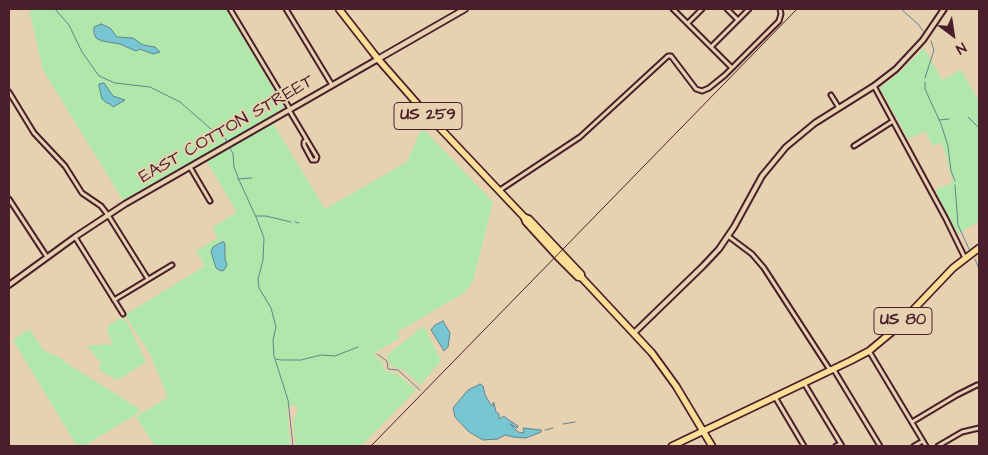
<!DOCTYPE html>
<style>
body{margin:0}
#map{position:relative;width:988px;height:455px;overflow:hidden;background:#e6d2b0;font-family:"Architects Daughter",sans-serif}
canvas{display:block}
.frame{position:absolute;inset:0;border:10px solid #4a1f2b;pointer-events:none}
.north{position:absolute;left:928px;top:10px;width:50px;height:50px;-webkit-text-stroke:4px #e6d2b0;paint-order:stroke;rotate:149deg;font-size:14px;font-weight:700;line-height:20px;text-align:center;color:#4a1f2b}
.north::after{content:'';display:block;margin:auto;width:18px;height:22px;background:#4a1f2b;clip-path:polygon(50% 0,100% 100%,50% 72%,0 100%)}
</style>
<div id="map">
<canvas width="988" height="455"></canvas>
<div class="frame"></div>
<div class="north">N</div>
</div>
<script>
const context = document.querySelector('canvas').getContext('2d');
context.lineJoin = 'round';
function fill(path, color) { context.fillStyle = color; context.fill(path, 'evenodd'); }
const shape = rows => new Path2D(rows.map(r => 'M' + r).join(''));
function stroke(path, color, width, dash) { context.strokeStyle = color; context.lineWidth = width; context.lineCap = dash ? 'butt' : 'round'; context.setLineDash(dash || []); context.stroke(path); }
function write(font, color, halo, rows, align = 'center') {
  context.font = font + ' "Architects Daughter",sans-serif'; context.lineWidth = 4; context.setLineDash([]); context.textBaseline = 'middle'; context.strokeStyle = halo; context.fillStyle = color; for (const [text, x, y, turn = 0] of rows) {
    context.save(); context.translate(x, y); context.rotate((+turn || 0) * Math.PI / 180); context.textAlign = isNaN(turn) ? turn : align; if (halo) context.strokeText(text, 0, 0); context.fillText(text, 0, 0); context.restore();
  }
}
const green = shape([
 [29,9,226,9,284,107,269,117,325,209,407,162,422,128,493,202,473,281,464,293,397,332,400,338,373,354,382,362,385,371,397,374,416,390,361,446,296,446,293,422,298,409,294,404,287,409,290,446,155,446,136,417,168,397,150,354,125,315,205,266,196,251,218,238,212,228,237,212,203,155,123,200,43,70],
 [924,48,942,80,961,70,977,98,979,97,979,181,978,182,979,184,979,221,958,234,935,190,953,183,944,149,940,142,933,146,925,131,908,139,880,88,900,72],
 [123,317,130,328,146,362,118,380,99,370,101,363,87,346,113,344,108,333,108,326],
 [424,326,441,361,420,385,404,370,391,366,387,355],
 [29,329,44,351,57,356,74,368,141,410,135,415,84,446,77,446,13,340]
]);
const water = shape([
 [101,24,110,28,117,37,133,38,143,45,155,47,160,52,153,54,140,49,136,51,120,44,102,41,96,38,94,33,94,27,101,24],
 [104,83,113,96,125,100,113,107,110,104,107,103,102,99,99,86,99,84,104,83],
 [222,242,224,242,225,245,225,259,227,265,224,270,221,271,216,268,211,252,213,247,222,242],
 [443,321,450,333,448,347,444,351,431,330,435,325,443,321],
 [480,384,483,386,485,395,491,405,493,406,493,402,494,403,496,412,499,414,499,419,504,416,506,418,518,426,517,428,510,424,518,432,524,433,523,428,541,430,541,432,526,438,513,437,505,435,498,439,483,440,469,432,455,417,453,408,468,390,480,384]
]);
const stream = shape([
 [55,9,69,25,82,52,99,76,115,83,150,87,180,102,211,129,223,134,233,154,234,167,239,180,256,217,264,238,263,260,258,279,259,288,271,308,276,327,273,340,274,356,288,400,293,446],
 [901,9,918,24,923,31],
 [925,78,934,50,931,41],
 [925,82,925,89,941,124,948,146,951,171,955,181],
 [968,117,978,127],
 [939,120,949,119],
 [238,179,252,178],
 [955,185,958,225,969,249],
 [256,216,266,216,291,222],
 [295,222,299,223],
 [975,259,979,269],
 [377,354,387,361,388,369,398,370,420,390],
 [276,359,281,360,301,360,321,355,335,356,358,347],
 [563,424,575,422],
 [545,430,553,428]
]);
const minor = shape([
 [230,9,290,109],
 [286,9,332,85],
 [673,9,732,68],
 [727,9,738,20],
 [688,23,702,9],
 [711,47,749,9],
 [874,86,946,219,965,258],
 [9,92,34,133,65,166,82,193,101,206,108,215,148,279],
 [831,95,839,108],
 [289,110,317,157,316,160,312,160,304,145,304,142,306,140],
 [854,146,893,121],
 [190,167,210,201],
 [500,190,580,137,668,56,671,56,696,89,702,91,709,88,725,75,779,21,781,14,780,9],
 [9,199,47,257],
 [728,236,752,254,764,268,830,370],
 [75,237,123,314],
 [114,300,172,265],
 [869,351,926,446],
 [834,370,880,446],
 [804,383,842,446],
 [775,397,804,446],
 [912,422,957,395,977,385],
 [836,446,841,444],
 [914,446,923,441],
 [938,446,962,432,979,428]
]);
const tertiary = shape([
 [9,285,75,237,125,204,378,59],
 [634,333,703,266,719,249,734,227,762,176,786,147,815,123,874,86,896,69,923,40,944,9]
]);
const secondary = shape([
 [378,59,465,9]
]);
const primary = shape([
 [339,9,378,59,421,108,524,217,526,222,558,257,578,277,582,278,652,353,676,386,712,446],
 [524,217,529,219,581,274,582,278],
 [672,446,850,361,869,351,893,331,953,268,979,248]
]);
const rail = shape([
 [371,446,797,9]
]);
const shields = [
 [428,116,68],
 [903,321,58]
];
const shieldNames = [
 ["US 259",428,116],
 ["US 80",903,321]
];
const streetNames = [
 ["EAST COTTON STREET",227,130,-30]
];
fill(green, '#b0e7aa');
fill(water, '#77c6d2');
stroke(water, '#65838f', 1);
stroke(stream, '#65838f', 1);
stroke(minor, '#4a1f2b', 7);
stroke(tertiary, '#4a1f2b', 8);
stroke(secondary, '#4a1f2b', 8);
stroke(primary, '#4a1f2b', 9);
stroke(minor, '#e6d2b0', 3);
stroke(tertiary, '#e6d2b0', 4);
stroke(secondary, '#e6d2b0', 4.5);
stroke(primary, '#fcde96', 5.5);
stroke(rail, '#4a1f2b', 1);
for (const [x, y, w] of shields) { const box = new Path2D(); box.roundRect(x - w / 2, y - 13.5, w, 27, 4); context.fillStyle = '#e6d2b0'; context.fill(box); stroke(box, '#4a1f2b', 1); }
write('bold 16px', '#4a1f2b', null, shieldNames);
write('18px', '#4a1f2b', '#e6d2b0', streetNames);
</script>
